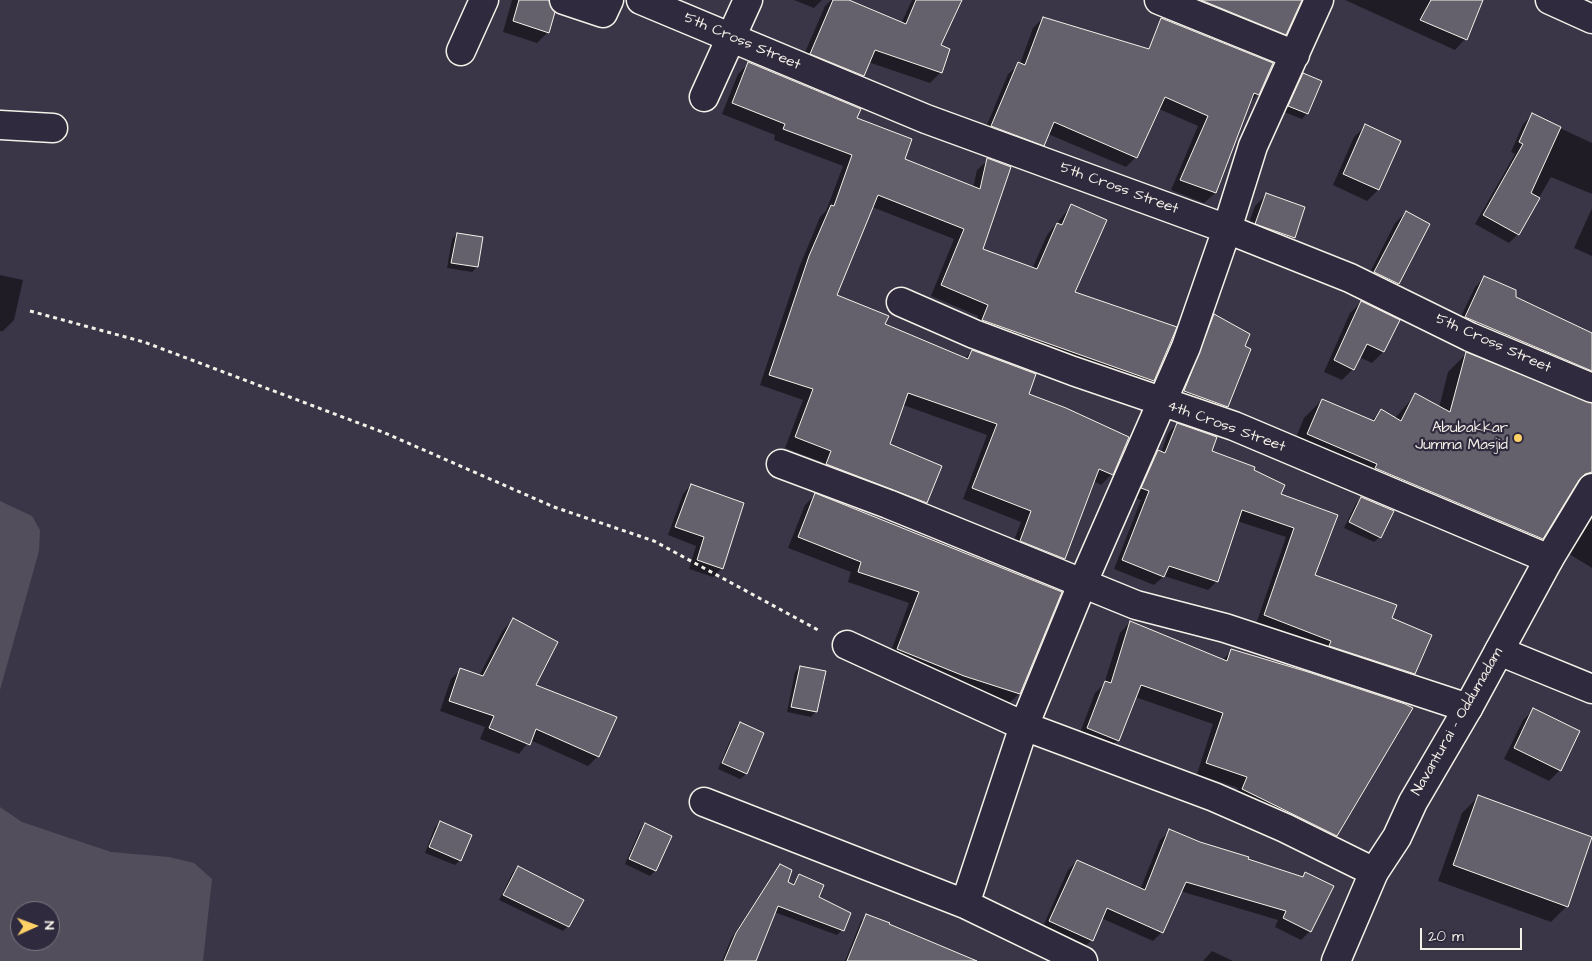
<!DOCTYPE html>
<style>
body{margin:0}
#map{position:relative;width:1592px;height:961px;overflow:hidden;background:#3b3647;font-family:"Architects Daughter",sans-serif}
canvas{display:block}
.north{position:absolute;left:10px;top:901px;width:50px;height:50px;box-sizing:border-box;background:#2f2a3d;border:1px solid #7e7a81;border-radius:50%;rotate:88deg;font-size:14px;font-weight:700;line-height:20px;text-align:center;color:#f4f1e8}
.north::after{content:'';display:block;margin:auto;width:18px;height:22px;background:#ffd166;clip-path:polygon(50% 0,100% 100%,50% 72%,0 100%)}
.scale{position:absolute;left:1420px;top:928px;width:102px;height:22px;box-sizing:border-box;border:2px solid #f4f1e8;border-top:0;padding-left:6px;font-size:15px;line-height:18px;white-space:nowrap;color:#f4f1e8;-webkit-text-stroke:4px #2f2a3d;paint-order:stroke}
</style>
<div id="map">
<canvas width="1592" height="961"></canvas>
<div class="north">N</div>
<div class="scale">20 m</div>
</div>
<script>
const context = document.querySelector('canvas').getContext('2d');
context.lineJoin = 'round';
function fill(path, color) { context.fillStyle = color; context.fill(path, 'evenodd'); }
const shape = rows => new Path2D(rows.map(r => 'M' + r).join(''));
function stroke(path, color, width, dash) { context.strokeStyle = color; context.lineWidth = width; context.lineCap = dash ? 'butt' : 'round'; context.setLineDash(dash || []); context.stroke(path); }
function write(font, color, halo, rows, align = 'center') {
  context.font = font + ' "Architects Daughter",sans-serif'; context.lineWidth = 4.5; context.setLineDash([]); context.textBaseline = 'middle'; context.strokeStyle = halo; context.fillStyle = color; for (const [text, x, y, turn = 0] of rows) {
    context.save(); context.translate(x, y); context.rotate((+turn || 0) * Math.PI / 180); context.textAlign = isNaN(turn) ? turn : align; if (halo) context.strokeText(text, 0, 0); context.fillText(text, 0, 0); context.restore();
  }
}
const green = shape([
 [0,501,32,516,40,530,39,551,0,690],
 [0,807,22,822,111,852,169,857,194,863,212,879,203,961,0,961],
 [20,911,50,911,50,941,20,941]
]);
const shadow = shape([
 [512,0,548,0,548,32,537,43,503,32],
 [794,0,822,0,814,8],
 [831,0,846,0,901,24,912,0,960,0,939,46,941,72,930,83,868,62,863,75,852,86,800,64,825,6],
 [1165,0,1300,0,1285,34,1275,44],
 [1345,0,1482,0,1465,39,1455,50],
 [1043,18,1147,50,1152,45,1258,94,1248,104,1215,193,1204,203,1171,190,1198,126,1159,109,1136,157,1126,167,1048,134,1043,145,1033,155,982,137,1008,74,1020,64,1033,28],
 [749,63,856,119,903,160,973,188,977,170,988,160,982,250,1032,269,1047,235,1072,205,1074,293,1175,327,1153,381,1142,391,973,331,978,316,931,296,954,239,872,207,835,295,884,325,964,359,972,351,1027,395,1112,474,1101,485,1093,481,1064,558,1053,569,1010,551,1021,522,963,499,987,435,903,405,888,444,926,502,915,513,817,475,822,462,785,448,803,400,760,385,799,268,820,217,826,211,843,166,774,140,775,135,722,114,738,74],
 [1303,75,1307,113,1302,119,1284,112,1298,80],
 [1532,115,1592,143,1592,194,1551,177,1518,234,1509,243,1475,224,1515,154,1511,152,1523,124],
 [1365,126,1400,142,1378,190,1367,201,1333,185,1354,137],
 [1266,195,1294,237,1283,248,1245,234,1255,206],
 [1592,208,1592,256,1574,248],
 [1406,212,1428,224,1397,284,1387,295,1364,284,1395,223],
 [457,234,477,267,472,272,447,268,452,239],
 [0,275,23,280,14,320,3,331,0,331],
 [1485,277,1515,297,1592,334,1592,376,1456,327,1475,287],
 [1361,302,1398,320,1383,352,1372,363,1359,357,1353,369,1342,380,1324,372,1350,313],
 [1214,316,1243,347,1249,349,1227,407,1216,418,1174,402,1203,327],
 [1466,354,1592,405,1592,568,1566,552,1582,492,1571,491,1542,539,1524,557,1290,452,1304,418,1322,400,1371,421,1381,411,1395,418,1415,395,1439,408,1448,372],
 [1177,424,1210,452,1252,470,1279,495,1336,516,1313,575,1391,619,1414,674,1405,683,1256,624,1286,537,1237,521,1217,581,1208,590,1164,576,1154,585,1114,569,1141,500,1133,497,1149,461,1158,452,1161,453,1168,433],
 [691,485,722,568,713,577,689,569,696,546,668,535,683,494],
 [815,495,1060,592,1019,694,1008,704,888,659,909,603,848,582,851,572,788,548,805,505],
 [1361,498,1380,537,1374,542,1344,528,1356,503],
 [513,620,534,686,598,756,588,766,530,740,519,754,480,739,485,727,440,711,451,679,461,669,479,676,503,630],
 [1130,622,1222,660,1232,651,1411,709,1336,836,1326,846,1232,800,1238,788,1197,774,1213,724,1135,697,1118,740,1107,750,1078,738,1095,693,1104,684,1120,633],
 [800,667,816,711,811,717,787,712,795,672],
 [1534,709,1560,770,1549,781,1504,759,1523,720],
 [740,724,763,734,746,774,740,779,718,769,735,729],
 [1478,797,1567,906,1551,922,1438,881,1462,813],
 [441,822,460,860,455,865,425,853,435,827],
 [646,825,671,836,655,871,650,876,625,864,640,830],
 [1170,831,1301,878,1305,873,1310,931,1301,940,1275,927,1278,920,1180,891,1162,932,1153,941,1101,918,1092,940,1082,949,1041,931,1068,870,1077,861,1140,890,1160,840],
 [780,865,786,882,792,885,799,876,842,930,837,935,774,912,754,961,722,961,731,939],
 [518,867,568,926,563,931,499,900,513,872],
 [867,916,908,961,845,961,861,921],
 [1212,951,1233,961,1203,961]
]);
const building = shape([
 [519,0,549,0,555,12,549,33,513,21,519,0],
 [833,0,849,0,906,24,916,0,962,0,941,45,950,49,942,73,875,50,864,76,810,54,833,0],
 [1201,0,1302,0,1286,35,1201,0],
 [1431,0,1483,0,1467,40,1420,20,1431,0],
 [1043,17,1149,49,1161,18,1273,63,1259,95,1254,93,1216,193,1180,180,1208,116,1165,97,1137,158,1054,122,1044,146,991,126,1018,62,1025,65,1043,17],
 [748,62,861,109,857,118,912,139,905,159,980,189,987,158,1011,167,983,249,1037,269,1057,223,1062,225,1071,204,1107,220,1075,292,1177,327,1154,381,982,320,988,305,941,285,964,229,878,195,837,295,889,316,885,324,968,359,972,350,1036,374,1029,394,1066,408,1129,437,1113,475,1099,469,1065,559,1020,541,1031,511,972,488,997,424,908,393,890,444,942,466,927,503,826,464,831,451,795,437,813,389,769,375,809,256,831,205,834,206,852,155,783,129,785,124,732,103,748,62],
 [1303,73,1322,81,1308,114,1288,106,1303,73],
 [1532,113,1561,127,1531,193,1540,198,1519,235,1483,215,1523,144,1519,142,1532,113],
 [1365,124,1401,141,1379,190,1343,174,1365,124],
 [1266,193,1305,207,1295,238,1255,224,1266,193],
 [1406,211,1430,224,1399,284,1374,272,1406,211],
 [457,233,483,237,478,267,451,263,457,233],
 [1484,276,1516,290,1516,297,1592,333,1592,371,1465,317,1484,276],
 [1361,301,1400,320,1384,352,1367,344,1354,370,1334,360,1361,301],
 [1214,314,1250,334,1245,346,1251,349,1228,407,1184,391,1214,314],
 [1466,352,1592,403,1592,472,1585,474,1579,480,1543,539,1375,468,1377,464,1307,434,1322,399,1374,421,1381,409,1401,421,1415,393,1450,412,1466,352],
 [1177,423,1217,437,1212,451,1255,467,1254,470,1285,485,1281,494,1338,515,1315,575,1397,605,1392,618,1432,635,1415,674,1329,646,1331,641,1264,615,1294,528,1242,510,1218,582,1169,566,1164,577,1122,560,1149,491,1141,488,1158,450,1165,453,1177,423],
 [691,484,744,503,723,569,697,560,704,537,675,527,691,484],
 [815,493,1062,592,1020,694,964,676,897,649,919,592,858,572,861,562,798,537,815,493],
 [1361,497,1394,511,1381,538,1349,522,1361,497],
 [513,618,558,642,536,685,617,717,599,757,536,729,530,745,489,728,494,716,449,701,460,668,483,676,513,618],
 [1130,621,1227,661,1231,649,1308,672,1405,704,1413,708,1337,836,1242,789,1247,777,1206,763,1223,713,1141,685,1119,741,1087,728,1105,681,1111,683,1130,621],
 [800,666,826,671,817,712,791,707,800,666],
 [1533,708,1580,731,1561,771,1514,748,1533,708],
 [740,722,764,733,747,774,722,763,740,722],
 [1478,795,1592,837,1568,907,1453,865,1478,795],
 [440,821,472,835,461,861,429,847,440,821],
 [645,823,672,836,656,871,629,859,645,823],
 [1169,829,1200,842,1249,857,1248,859,1303,877,1305,872,1334,886,1311,932,1283,918,1286,911,1186,882,1163,933,1107,908,1093,941,1049,921,1077,860,1145,890,1169,829],
 [780,864,792,870,788,882,794,885,799,874,824,885,819,897,851,913,844,931,778,906,756,961,724,961,736,933,780,864],
 [518,866,584,900,569,927,503,895,518,866],
 [866,914,890,923,889,924,977,961,847,961,866,914]
]);
const path = shape([
 [30,311,144,342,385,433,554,507,654,541,820,631]
]);
const minor = shape([
 [564,0,603,13,609,0],
 [641,0,926,119,1227,229,1350,278,1470,337,1592,388],
 [1159,0,1295,55],
 [1550,0,1592,19],
 [461,51,484,0],
 [704,97,748,0],
 [0,125,53,128],
 [901,302,974,334,1073,371,1234,426,1549,559],
 [781,464,888,504,1136,605,1225,628,1468,708],
 [847,645,1024,726,1214,797,1285,828,1374,872],
 [1499,651,1592,689],
 [704,802,965,904,1083,961],
 [965,904,1024,726,1083,582,1186,347,1227,229,1253,146,1319,0]
]);
const secondary = shape([
 [1336,961,1374,872,1397,837,1413,802,1468,708,1549,559,1592,488]
]);
const markers = [
 [1518,438,5,"#ffd166"]
];
const streetNames = [
 ["5th Cross Street",742,42,23],
 ["5th Cross Street",1119,189,20],
 ["5th Cross Street",1493,344,24],
 ["4th Cross Street",1226,427,20],
 ["Navanturai - Oddumadam",1458,722,-60]
];
const poiNames = [
 ["Abubakkar",1508,429],
 ["Jumma Masjid",1508,446]
];
fill(green, '#534e5c');
fill(shadow, '#0007');
fill(building, '#65616c');
stroke(building, '#f4f1e8', 1);
stroke(minor, '#f4f1e8', 31);
stroke(secondary, '#f4f1e8', 31);
stroke(path, '#f4f1e8', 3, [4, 4]);
stroke(minor, '#2f2a3d', 28);
stroke(secondary, '#2f2a3d', 28);
for (const [x, y, r, color] of markers) { const dot = new Path2D(); dot.arc(x, y, r, 0, 2 * Math.PI); context.fillStyle = color; context.fill(dot); stroke(dot, '#2f2a3d', 2); }
write('15px', '#f4f1e8', '#2f2a3d', streetNames);
write('15px', '#f4f1e8', '#2f2a3d', poiNames, 'right');
</script>
